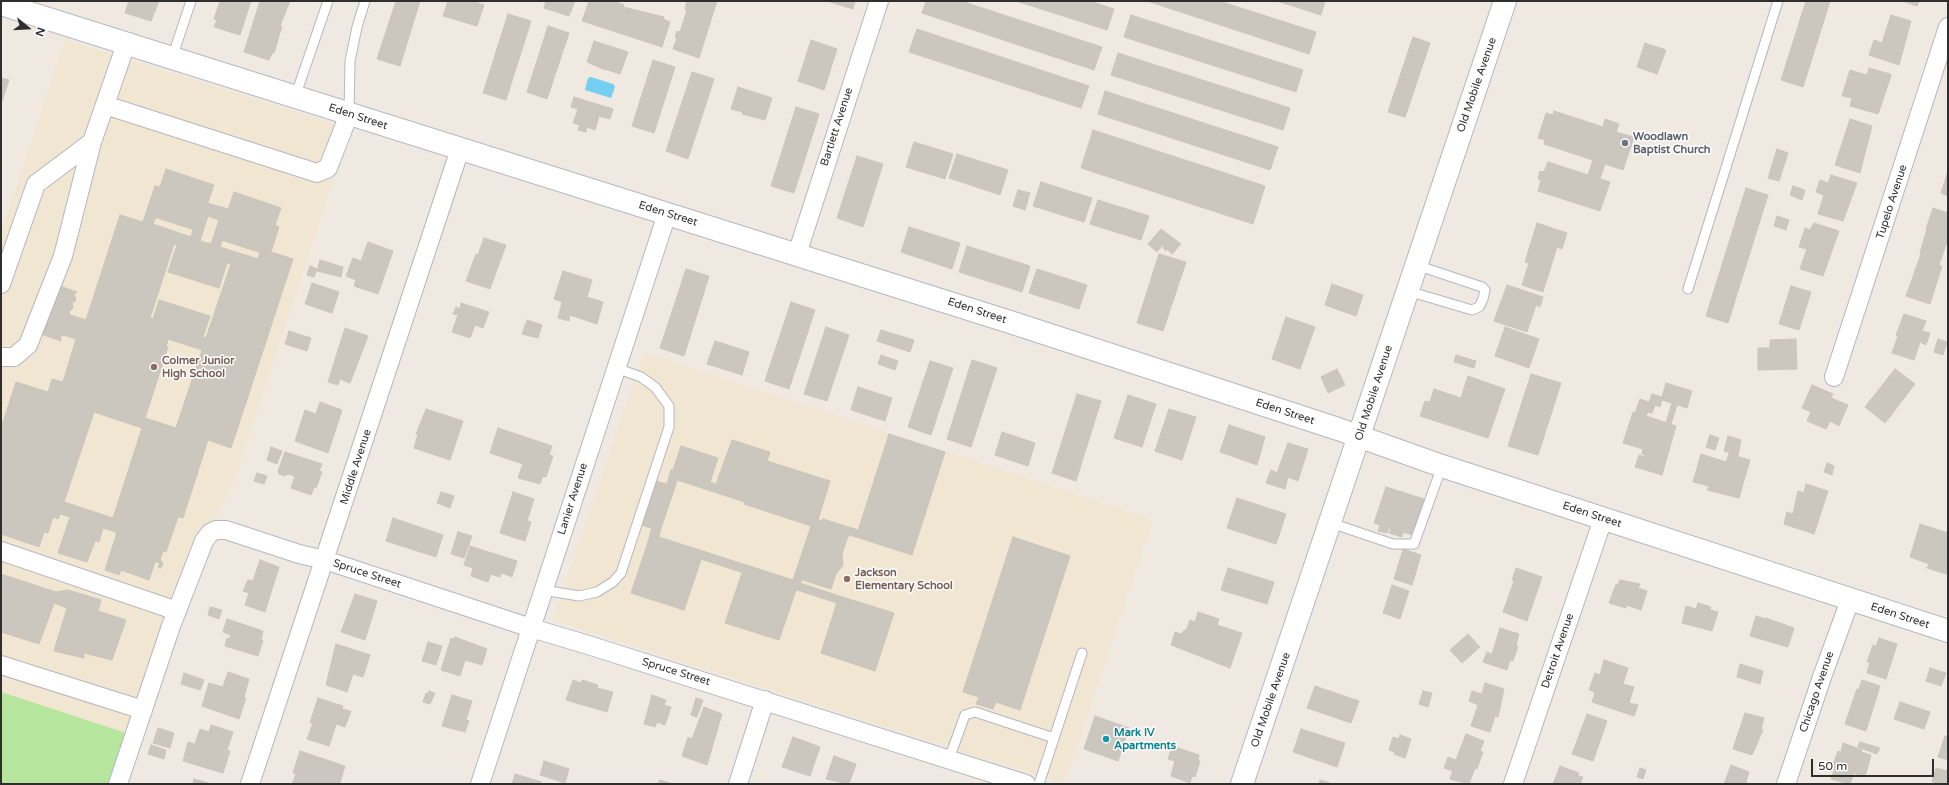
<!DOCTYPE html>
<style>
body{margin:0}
#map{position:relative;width:1949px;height:785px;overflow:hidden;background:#efe9e1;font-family:"Varela Round",sans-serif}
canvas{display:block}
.frame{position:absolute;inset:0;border:2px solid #2e2e2e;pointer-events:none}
.north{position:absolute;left:8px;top:8px;width:40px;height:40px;-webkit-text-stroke:3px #fff;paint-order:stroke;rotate:108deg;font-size:11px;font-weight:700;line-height:16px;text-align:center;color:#2e2e2e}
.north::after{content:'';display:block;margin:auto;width:14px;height:18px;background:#2e2e2e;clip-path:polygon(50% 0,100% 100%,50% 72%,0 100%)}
.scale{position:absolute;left:1811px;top:759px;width:123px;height:18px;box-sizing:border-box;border:2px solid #2e2e2e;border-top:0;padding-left:5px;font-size:12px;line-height:14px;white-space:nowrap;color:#2e2e2e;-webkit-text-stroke:3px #fff;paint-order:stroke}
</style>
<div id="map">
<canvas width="1949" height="785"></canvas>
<div class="frame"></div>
<div class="north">N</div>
<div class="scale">50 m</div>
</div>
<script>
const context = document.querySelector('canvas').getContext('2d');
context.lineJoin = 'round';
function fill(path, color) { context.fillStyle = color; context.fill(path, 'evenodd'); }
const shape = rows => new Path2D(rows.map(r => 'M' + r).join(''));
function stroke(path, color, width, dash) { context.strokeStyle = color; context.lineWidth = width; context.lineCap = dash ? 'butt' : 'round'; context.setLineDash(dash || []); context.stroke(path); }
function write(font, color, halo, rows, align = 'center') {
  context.font = font + ' "Varela Round",sans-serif'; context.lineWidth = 3; context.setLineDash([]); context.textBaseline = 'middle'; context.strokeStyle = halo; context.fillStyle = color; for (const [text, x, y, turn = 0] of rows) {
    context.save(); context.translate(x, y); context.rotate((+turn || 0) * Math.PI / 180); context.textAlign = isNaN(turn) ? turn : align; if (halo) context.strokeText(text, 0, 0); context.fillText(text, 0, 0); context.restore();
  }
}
const education = shape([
 [65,40,350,129,234,482,176,591,108,784,1,784,1,233],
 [644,352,1153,520,1064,784,553,620]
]);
const green = shape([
 [1,692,126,733,108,784,1,784]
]);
const water = shape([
 [591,77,613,84,615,87,611,98,585,90,588,78]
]);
const building = shape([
 [129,1,159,1,151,21,125,13,129,1],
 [220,1,251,1,240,35,214,27,217,20,214,19,220,1],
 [260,1,290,1,280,26,282,26,274,53,272,53,269,60,244,52,260,1],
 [396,1,420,1,400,66,377,59,396,1],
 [448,1,471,1,484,5,477,26,443,16,448,1],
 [546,1,575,1,569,16,544,8,546,1],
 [589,1,613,1,624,5,623,7,664,17,663,19,670,22,662,47,582,21,589,1],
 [687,1,717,1,699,58,673,49,677,38,675,37,677,31,680,32,687,10,685,9,687,1],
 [827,1,855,1,853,9,827,1],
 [926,1,961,1,1102,47,1094,70,922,13,926,1],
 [1016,1,1090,1,1114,9,1107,30,1016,1],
 [1147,1,1219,1,1316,32,1309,54,1147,1],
 [1277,1,1325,1,1321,15,1277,1],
 [1806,1,1830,1,1803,87,1781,80,1806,1],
 [1903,1,1919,1,1917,6,1903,1],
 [508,14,531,21,506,100,483,93,508,14],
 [1131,15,1303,70,1296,92,1124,37,1131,15],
 [1891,15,1911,21,1899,65,1869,55,1874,40,1882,43,1891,15],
 [548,26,569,33,547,99,527,92,548,26],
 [917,29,1089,86,1081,108,909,52,917,29],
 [1413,37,1430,43,1405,117,1388,112,1413,37],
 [811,40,837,49,824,90,798,81,811,40],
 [594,41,628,52,620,74,605,69,605,70,587,62,594,41],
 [1645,43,1666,50,1657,74,1637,67,1645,43],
 [1118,53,1290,108,1283,130,1111,75,1118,53],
 [653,60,675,67,654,133,632,126,653,60],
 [1869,68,1890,74,1891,76,1878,114,1850,106,1852,98,1842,96,1850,70,1867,75,1869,68],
 [692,72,714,79,688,159,666,151,692,72],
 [1,78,9,80,1,104,1,78],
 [738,87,772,98,765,120,742,114,743,112,731,109,738,87],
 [1105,91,1278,147,1270,170,1098,114,1105,91],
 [574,97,613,109,610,119,599,116,595,130,587,127,586,132,578,130,580,125,573,123,578,109,571,107,574,97],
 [796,107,819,114,794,193,771,186,796,107],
 [1554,111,1603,127,1605,119,1619,124,1616,132,1634,137,1623,170,1544,144,1545,140,1538,138,1546,113,1553,115,1554,111],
 [1850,119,1872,126,1860,173,1835,165,1850,119],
 [1093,130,1265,186,1253,224,1081,168,1093,130],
 [914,142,953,154,945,179,906,167,914,142],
 [1777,149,1788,153,1779,181,1768,178,1777,149],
 [957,154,1008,170,1000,195,949,178,957,154],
 [857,156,883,164,863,227,837,218,857,156],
 [1593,160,1605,164,1600,179,1588,175,1593,160],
 [1548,162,1610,182,1600,211,1538,191,1541,180,1538,179,1540,171,1544,172,1548,162],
 [166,169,214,185,198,231,151,216,166,169],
 [1948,171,1948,196,1941,193,1948,171],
 [1831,175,1857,183,1843,221,1818,214,1824,195,1816,192,1820,180,1828,183,1831,175],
 [1041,182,1092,198,1084,222,1033,206,1041,182],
 [155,186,160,187,151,216,156,217,153,224,191,237,193,230,198,231,207,203,228,209,218,239,222,240,220,247,258,259,260,252,265,254,275,225,279,227,271,252,268,251,262,271,232,261,228,260,228,262,174,244,175,241,142,232,146,223,143,222,155,186],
 [208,216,219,220,211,244,200,241,208,216],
 [1793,186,1805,190,1802,200,1790,195,1793,186],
 [1746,188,1768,195,1728,323,1706,316,1746,188],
 [1018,190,1030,193,1025,210,1013,206,1018,190],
 [234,192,281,208,265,254,218,239,234,192],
 [1098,200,1149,216,1141,240,1090,224,1098,200],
 [1933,208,1948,213,1948,239,1939,265,1942,266,1930,304,1906,296,1921,254,1920,253,1927,229,1926,229,1933,208],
 [120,215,146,223,142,232,175,241,174,244,228,262,228,260,232,261,262,271,268,251,293,259,231,448,208,440,183,518,178,517,166,552,163,551,160,560,163,563,161,568,158,567,160,563,156,562,156,559,149,580,121,570,119,575,105,570,116,536,116,532,103,528,99,542,95,541,87,562,58,553,70,517,60,514,58,519,53,517,48,533,44,532,39,547,1,534,1,428,16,382,48,392,52,379,63,382,76,339,63,335,60,337,61,341,38,333,54,284,77,292,74,294,76,300,72,303,73,308,69,312,70,315,86,320,120,215],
 [174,244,177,245,168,272,219,288,227,263,231,264,206,338,203,337,210,316,159,300,153,319,150,318,174,244],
 [168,339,202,350,176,428,145,418,168,347,166,347,168,339],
 [94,412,142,428,113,518,64,502,94,412],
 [1777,216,1789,220,1786,230,1774,226,1777,216],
 [1537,223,1567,233,1562,249,1557,247,1543,292,1522,285,1529,263,1525,262,1537,223],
 [1814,223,1839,231,1823,276,1800,269,1807,249,1799,247,1805,228,1810,230,1814,223],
 [909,227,960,243,952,269,901,252,909,227],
 [1161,229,1181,244,1172,254,1167,249,1166,251,1163,248,1164,247,1163,245,1157,252,1148,244,1161,229],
 [484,238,506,245,490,289,466,281,476,254,478,255,484,238],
 [368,242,393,251,378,294,354,286,356,280,346,276,353,258,361,261,368,242],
 [967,246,1030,266,1022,292,959,272,967,246],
 [1159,254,1186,262,1163,331,1137,323,1159,254],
 [320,260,343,267,341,277,317,271,320,260],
 [310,266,317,269,314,277,307,275,310,266],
 [686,269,709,276,684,356,660,348,686,269],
 [1037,269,1087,285,1079,309,1029,293,1037,269],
 [563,271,592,280,587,297,603,302,597,324,570,315,569,321,558,318,562,302,554,299,563,271],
 [312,283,339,292,332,313,305,304,312,283],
 [1332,284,1363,295,1356,316,1325,305,1332,284],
 [1507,285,1543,297,1540,307,1536,305,1527,332,1494,321,1507,285],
 [1791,286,1811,292,1799,330,1779,324,1791,286],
 [791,302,815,310,789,389,765,381,791,302],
 [461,303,489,312,483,328,475,325,470,338,452,332,458,315,453,314,456,307,460,309,461,303],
 [1904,314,1926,321,1922,331,1930,333,1926,345,1920,342,1914,360,1892,353,1898,336,1896,335,1904,314],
 [1286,317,1315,327,1300,369,1272,359,1286,317],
 [527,320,542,325,538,338,522,334,527,320],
 [826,327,849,335,827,401,804,394,826,327],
 [1505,327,1539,339,1529,368,1495,356,1505,327],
 [345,328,368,336,350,383,340,379,338,385,328,382,345,328],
 [881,330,914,340,910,352,877,341,881,330],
 [289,331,311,338,307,351,285,344,289,331],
 [1796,339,1797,369,1758,370,1758,348,1770,348,1770,340,1796,339],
 [1938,339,1947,342,1943,355,1934,352,1938,339],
 [715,341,749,352,742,375,707,364,715,341],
 [881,355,898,361,895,370,878,364,881,355],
 [1456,355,1476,361,1474,368,1454,362,1456,355],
 [972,360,997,368,971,447,947,439,972,360],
 [930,361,953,368,931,435,908,427,930,361],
 [1337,369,1345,385,1328,393,1321,377,1337,369],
 [1895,369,1915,384,1885,423,1865,407,1895,369],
 [1531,374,1561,383,1538,455,1508,446,1531,374],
 [1468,376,1505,389,1488,438,1420,416,1425,401,1430,402,1434,389,1461,398,1468,376],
 [1666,383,1692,391,1687,408,1662,400,1660,407,1655,405,1652,413,1648,412,1646,416,1676,426,1662,475,1635,467,1639,455,1644,457,1645,455,1642,454,1643,449,1623,443,1633,412,1635,413,1640,399,1649,402,1652,394,1662,397,1666,383],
 [1812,385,1833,394,1831,398,1848,405,1839,426,1830,421,1826,429,1807,421,1811,412,1802,408,1812,385],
 [858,387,892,398,885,421,851,410,858,387],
 [1077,394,1101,401,1076,481,1052,473,1077,394],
 [1128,395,1156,404,1142,447,1114,438,1128,395],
 [320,402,342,410,328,453,295,441,305,410,316,414,320,402],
 [1672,403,1677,405,1671,424,1666,423,1672,403],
 [426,409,463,421,450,460,414,448,418,434,416,434,426,409],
 [1169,409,1196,417,1182,460,1155,451,1169,409],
 [1229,425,1265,437,1257,465,1220,452,1229,425],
 [498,428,552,446,549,455,553,456,546,477,543,476,540,484,518,478,523,464,490,453,498,428],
 [1002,432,1035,443,1028,466,995,455,1002,432],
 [889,434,945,452,912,555,856,537,889,434],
 [1710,435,1719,438,1715,450,1706,447,1710,435],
 [1728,436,1741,440,1738,456,1736,456,1750,460,1739,498,1707,490,1709,486,1693,482,1701,454,1726,462,1729,454,1732,454,1724,451,1728,436],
 [732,440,770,452,767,461,830,481,818,520,715,487,732,440],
 [1288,443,1308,449,1298,481,1288,477,1285,489,1266,483,1271,470,1277,473,1288,443],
 [681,446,718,458,710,482,673,470,681,446],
 [271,447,282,451,277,464,267,460,271,447],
 [285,452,322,464,319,471,322,472,316,488,314,487,311,495,291,488,295,476,287,474,286,476,279,474,278,471,285,452],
 [1827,463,1834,466,1832,475,1824,472,1827,463],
 [671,470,716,484,715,487,822,521,823,519,858,530,856,537,849,535,847,539,842,537,843,533,819,526,818,529,816,528,800,579,802,580,800,583,839,596,837,603,648,542,652,528,660,531,659,537,793,580,811,526,744,504,745,502,677,480,675,487,667,484,671,470],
 [257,473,267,476,264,484,254,481,257,473],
 [656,481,675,487,660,531,641,525,656,481],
 [1806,484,1828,491,1814,534,1784,524,1787,512,1793,514,1798,491,1804,493,1806,484],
 [1386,487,1424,499,1412,535,1403,532,1402,537,1389,533,1391,529,1389,528,1387,533,1378,531,1380,525,1374,523,1386,487],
 [441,492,454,496,450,508,437,503,441,492],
 [513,492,534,499,527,521,531,522,525,541,500,533,513,492],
 [1237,498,1286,514,1276,544,1227,528,1237,498],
 [393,518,443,535,436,557,386,541,393,518],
 [1920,524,1948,533,1948,567,1946,574,1927,568,1929,564,1910,557,1920,524],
 [819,526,843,533,842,537,818,529,819,526],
 [816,528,847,539,842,554,843,565,836,574,831,589,800,579,816,528],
 [458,532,472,536,464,558,451,554,458,532],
 [1013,537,1070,556,1020,710,996,702,993,709,976,704,979,697,963,692,1013,537],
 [648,542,701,560,684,610,631,593,648,542],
 [470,546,517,561,512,577,502,573,500,577,491,574,488,582,471,576,473,568,464,565,470,546],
 [1403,549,1421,555,1412,585,1394,579,1403,549],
 [260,560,279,567,265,612,245,605,249,593,243,591,248,580,253,581,260,560],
 [1228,568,1274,582,1267,604,1221,590,1228,568],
 [1516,568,1542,577,1527,621,1503,612,1514,581,1512,580,1516,568],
 [742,573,796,590,779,640,725,623,742,573],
 [1,574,56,592,68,590,101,600,98,611,126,620,112,660,84,653,84,658,54,651,67,608,54,603,39,644,1,632,1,574],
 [1620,580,1640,584,1638,588,1647,591,1641,610,1626,605,1626,608,1609,603,1616,584,1618,585,1620,580],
 [1392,585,1409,591,1400,619,1383,613,1392,585],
 [355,594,377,601,365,640,341,632,355,594],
 [839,596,894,613,875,671,821,653,839,596],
 [1698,603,1711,607,1710,610,1718,612,1712,631,1682,623,1686,606,1696,609,1698,603],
 [210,607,222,610,219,619,208,615,210,607],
 [1198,612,1219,619,1217,625,1242,633,1230,668,1171,645,1175,632,1182,634,1184,630,1186,631,1190,620,1195,622,1198,612],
 [1756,616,1766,619,1766,618,1794,628,1788,647,1750,636,1756,616],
 [227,619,263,631,261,640,263,640,258,656,225,646,227,638,229,639,231,635,223,632,227,619],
 [1500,628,1519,634,1516,645,1518,646,1513,661,1510,660,1507,670,1483,662,1487,652,1492,654,1500,628],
 [1468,634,1480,647,1462,663,1450,650,1468,634],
 [455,637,487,649,482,665,465,660,460,676,441,670,451,638,454,639,455,637],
 [1879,638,1897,644,1886,679,1867,673,1870,662,1867,662,1873,645,1876,646,1879,638],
 [428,642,442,646,436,665,422,661,428,642],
 [336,644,370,655,363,677,353,674,347,692,326,685,336,644],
 [1604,660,1628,668,1623,684,1634,687,1629,703,1638,705,1634,716,1592,702,1595,692,1589,690,1595,673,1600,675,1604,660],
 [1740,664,1763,671,1760,684,1737,677,1740,664],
 [1930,668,1946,673,1941,686,1926,681,1930,668],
 [228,672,249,679,244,697,246,698,239,719,202,706,209,683,223,687,228,672],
 [184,673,204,680,200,690,181,684,184,673],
 [573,680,581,683,582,680,598,685,597,688,613,692,607,712,566,700,573,680],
 [1862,680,1880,686,1866,731,1845,724,1857,689,1859,689,1862,680],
 [1485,683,1504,689,1498,717,1495,716,1490,732,1471,726,1478,705,1469,701,1472,691,1482,694,1485,683],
 [1315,686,1359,701,1351,723,1307,708,1315,686],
 [429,691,435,693,430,704,423,702,426,693,428,694,429,691],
 [1423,691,1432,693,1428,707,1419,704,1423,691],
 [452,695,472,701,466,720,469,721,465,732,442,726,452,695],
 [652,695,666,700,664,705,671,707,665,725,657,722,655,727,644,724,652,695],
 [318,698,343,706,342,709,351,711,345,727,336,724,329,746,307,739,313,723,310,723,318,698],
 [696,698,703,700,697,717,691,715,696,698],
 [1900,702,1930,712,1924,729,1894,719,1900,702],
 [704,707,722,714,707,765,682,756,688,737,692,739,704,707],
 [1745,713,1764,718,1761,729,1763,730,1752,755,1733,749,1745,713],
 [1587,714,1607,721,1593,761,1572,754,1587,714],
 [1095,716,1129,728,1118,761,1084,749,1095,716],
 [211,725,233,732,227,750,230,751,223,773,183,761,188,742,195,744,200,729,209,732,211,725],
 [158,728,174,733,170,748,153,743,158,728],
 [1301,729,1345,743,1337,767,1293,752,1301,729],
 [1466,734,1484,741,1480,751,1483,752,1477,769,1475,768,1469,784,1450,779,1453,771,1444,768,1448,757,1456,760,1466,734],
 [1400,735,1411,739,1405,758,1394,754,1395,752,1389,750,1393,737,1399,739,1400,735],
 [1945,736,1948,737,1948,760,1938,757,1945,736],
 [793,737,820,747,810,776,782,767,793,737],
 [1860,742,1880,748,1877,754,1858,747,1860,742],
 [1843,743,1862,750,1861,752,1871,755,1865,777,1854,773,1850,784,1831,779,1835,768,1832,767,1838,751,1841,752,1843,743],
 [151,745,166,750,164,759,148,754,151,745],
 [1172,746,1199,755,1198,761,1200,761,1195,777,1192,776,1190,783,1171,776,1175,761,1168,759,1172,746],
 [300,751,345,766,340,783,292,784,296,774,293,773,300,751],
 [834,756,856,764,849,784,826,779,834,756],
 [544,761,569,769,565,783,540,775,544,761],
 [1731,765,1749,772,1746,782,1748,784,1724,784,1731,765],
 [1560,766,1579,773,1578,776,1583,777,1580,784,1553,784,1560,766],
 [1640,768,1646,770,1643,779,1637,777,1640,768],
 [1936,768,1948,771,1948,784,1932,782,1936,768],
 [515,774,542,782,541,784,512,784,515,774],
 [194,779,212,784,193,784,194,779],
 [660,780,673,784,658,784,660,780],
 [1320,780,1333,784,1319,784,1320,780]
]);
const service = shape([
 [172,58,191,1],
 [295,97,328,1],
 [349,114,350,61,357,27,365,1],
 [1688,289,1778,1],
 [1408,291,1472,310,1479,307,1483,299,1485,290,1482,287,1416,265],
 [1331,523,1393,544,1414,544,1442,466],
 [543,590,579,596,597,592,613,582,621,573,669,427,669,406,655,387,641,377,616,368],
 [949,759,965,715,975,712,1054,738],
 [1039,784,1082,653]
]);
const minor = shape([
 [105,105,317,173,328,168,349,114],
 [797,254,879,1],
 [1,284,36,184,92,142],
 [1,357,14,357,28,345,63,256,92,142,126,44],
 [1834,377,1948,27],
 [1,551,177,611],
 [1,665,143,710],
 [118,784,171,626,204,541,210,533,216,530,226,530,299,554,325,560,531,628,585,644,1026,784],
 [250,784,460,149],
 [480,784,667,214],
 [738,784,765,700],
 [1513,784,1603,519],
 [1786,784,1822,677,1850,600]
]);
const tertiary = shape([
 [1,4,1010,322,1338,429,1442,466,1948,631]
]);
const secondary = shape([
 [1242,784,1505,1]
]);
const markers = [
 [1625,143,4,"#6b7280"],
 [154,367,4,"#8d6e63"],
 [847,579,4,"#8d6e63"],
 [1106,739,4,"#0f9aa8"]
];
const streetNames = [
 ["Old Mobile Avenue",1477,85,-71],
 ["Eden Street",358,117,18],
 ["Bartlett Avenue",837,127,-72],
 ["Tupelo Avenue",1892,202,-72],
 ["Eden Street",668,214,17],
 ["Eden Street",977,311,18],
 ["Old Mobile Avenue",1374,393,-72],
 ["Eden Street",1285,412,18],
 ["Middle Avenue",356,467,-72],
 ["Lanier Avenue",573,499,-72],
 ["Eden Street",1592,515,18],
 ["Spruce Street",367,574,18],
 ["Eden Street",1900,616,18],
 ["Detroit Avenue",1558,651,-71],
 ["Spruce Street",676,672,17],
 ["Chicago Avenue",1817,692,-71],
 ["Old Mobile Avenue",1271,700,-71]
];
const worshipNames = [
 ["Woodlawn",1633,137],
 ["Baptist Church",1633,150]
];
const educationNames = [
 ["Colmer Junior",162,361],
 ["High School",162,374],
 ["Jackson",855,573],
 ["Elementary School",855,586]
];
const cultureNames = [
 ["Mark IV",1114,733],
 ["Apartments",1114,746]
];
fill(education, '#f0e6d1');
fill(green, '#b6e59e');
fill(water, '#75cff0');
fill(building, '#cbc7bf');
stroke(building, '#cbc5ba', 1);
stroke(service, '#b4b7c1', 11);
stroke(minor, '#b4b7c1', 20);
stroke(tertiary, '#b4b7c1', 24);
stroke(secondary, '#b4b7c1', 24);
stroke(service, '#fff', 9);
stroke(minor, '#fff', 18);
stroke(tertiary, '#fff', 22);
stroke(secondary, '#fff', 22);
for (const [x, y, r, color] of markers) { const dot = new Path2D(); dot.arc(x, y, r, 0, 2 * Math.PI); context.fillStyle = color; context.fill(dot); stroke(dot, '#fff', 1.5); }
write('11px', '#2e2e2e', '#fff', streetNames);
write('bold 11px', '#5b616d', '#fff', worshipNames, 'left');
write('bold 11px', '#785e54', '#fff', educationNames, 'left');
write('bold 11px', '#0d838f', '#fff', cultureNames, 'left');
</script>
